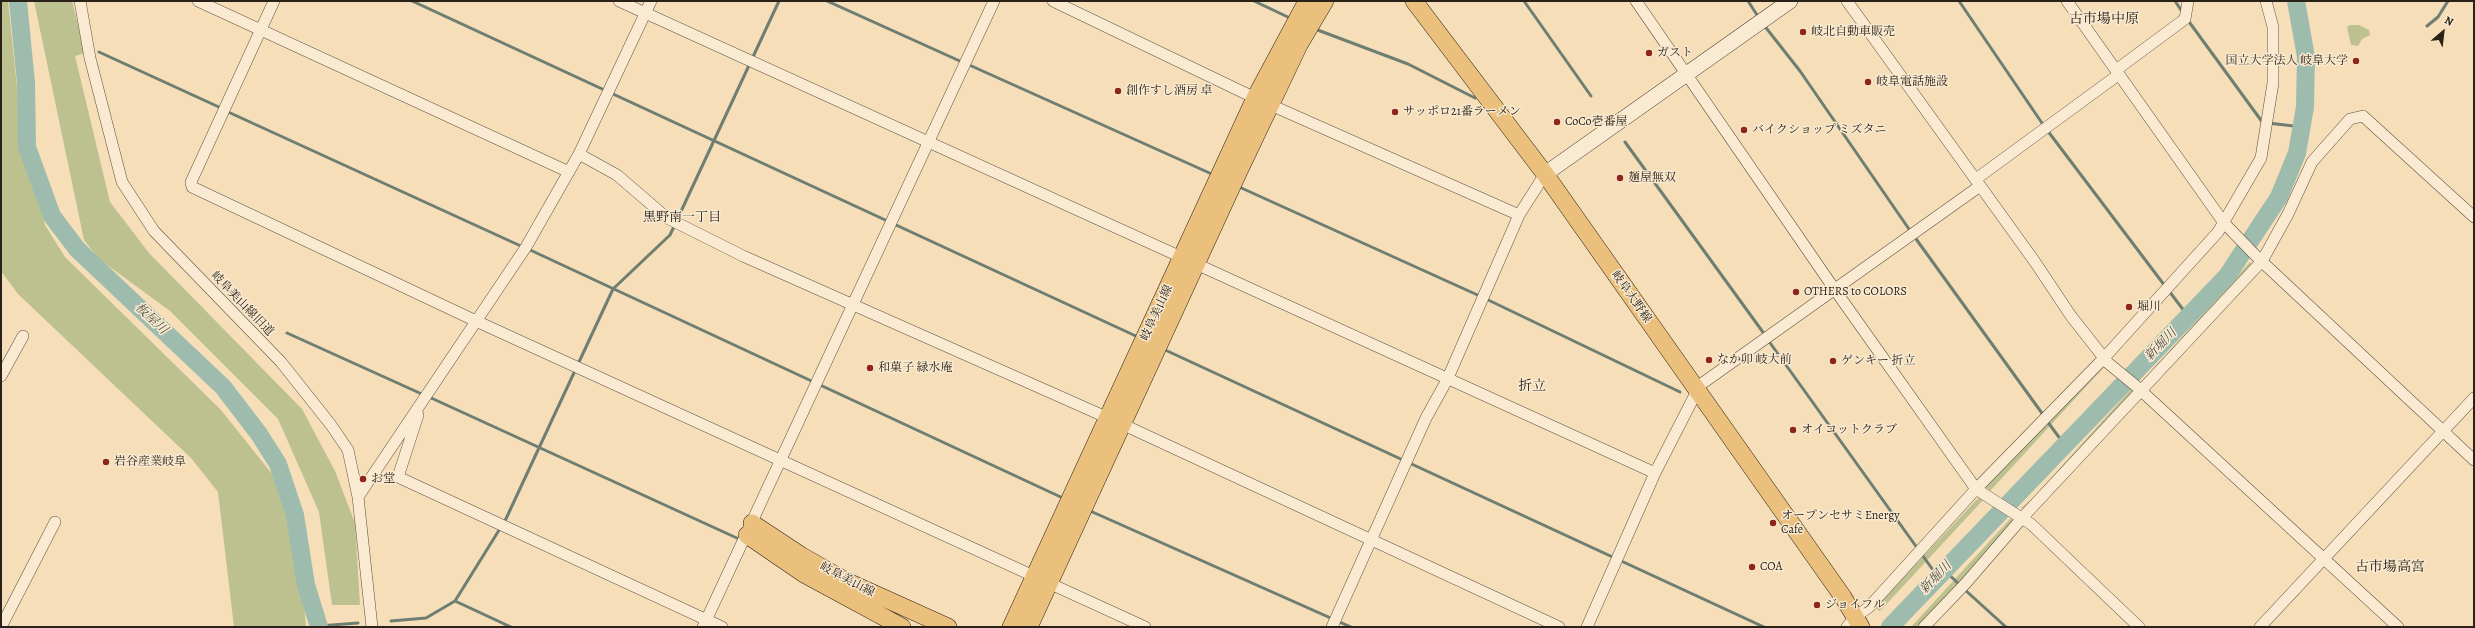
<!DOCTYPE html>
<meta charset="utf-8">
<style>
body{margin:0}
#map{position:relative;width:2475px;height:628px;overflow:hidden;background:#f6deb8;font-family:Alegreya,serif}
canvas{display:block}
.frame{position:absolute;inset:0;border:2px solid #2a2218;pointer-events:none}
.north{position:absolute;left:2423px;top:12px;width:40px;height:40px;-webkit-text-stroke:3px #f9ead1;paint-order:stroke;rotate:28deg;font-size:11px;font-weight:700;line-height:16px;text-align:center;color:#2a2218}
.north::after{content:'';display:block;margin:auto;width:14px;height:18px;background:#2a2218;clip-path:polygon(50% 0,100% 100%,50% 72%,0 100%)}
</style>
<div id="map">
<canvas width="2475" height="628"></canvas>
<div class="frame"></div>
<div class="north">N</div>
</div>
<script>
const context = document.querySelector('canvas').getContext('2d');
context.lineJoin = 'round';
function fill(path, color) { context.fillStyle = color; context.fill(path, 'evenodd'); }
const shape = rows => new Path2D(rows.map(r => 'M' + r).join(''));
function stroke(path, color, width, dash) { context.strokeStyle = color; context.lineWidth = width; context.lineCap = dash ? 'butt' : 'round'; context.setLineDash(dash || []); context.stroke(path); }
function write(font, color, halo, rows, align = 'center') {
  context.font = font + ' Alegreya,"Noto Serif JP",serif'; context.lineWidth = 3; context.setLineDash([]); context.textBaseline = 'middle'; context.strokeStyle = halo; context.fillStyle = color; for (const [text, x, y, turn = 0] of rows) {
    context.save(); context.translate(x, y); context.rotate((+turn || 0) * Math.PI / 180); context.textAlign = isNaN(turn) ? turn : align; if (halo) context.strokeText(text, 0, 0); context.fillText(text, 0, 0); context.restore();
  }
}
const green = shape([
 [1,1,8,1,21,126,45,225,65,257,221,410,272,474,288,514,304,604,306,627,234,627,218,492,191,458,18,294,1,271],
 [34,1,72,1,85,53,75,56,110,202,149,253,302,409,335,471,355,523,360,605,332,605,319,512,278,419,170,311,99,259,84,240],
 [2350,25,2359,25,2369,30,2370,35,2362,39,2358,46,2351,45,2347,27],
 [2250,262,2252,264,2147,380,2144,379],
 [2100,364,2105,366,1990,491,1986,487],
 [2132,388,2134,392,2026,510,2021,508,2032,499],
 [1981,495,1985,498,1880,611,1875,608],
 [2011,518,2014,522,1919,627,1911,627]
]);
const stream = shape([
 [412,1,1138,337],
 [827,1,962,62],
 [1254,1,1292,19],
 [1524,1,1591,96],
 [1748,1,1759,18],
 [1959,1,2044,126,2165,286],
 [2175,1,2183,13],
 [2187,19,2263,123],
 [1763,24,1800,71,1911,232,2044,416],
 [2427,26,2438,17,2448,1],
 [1315,29,1408,64,1475,98],
 [99,52,221,108],
 [967,64,1214,175],
 [226,111,523,247],
 [2268,123,2302,127],
 [1625,142,1765,335],
 [1237,186,1482,297,1680,392],
 [528,249,1065,499],
 [2169,291,2188,316],
 [287,333,424,395],
 [1768,340,1938,577],
 [1163,349,1764,627],
 [429,397,739,539],
 [2047,421,2064,444],
 [1088,510,1351,627],
 [504,523,613,289,670,235,779,1],
 [1944,570,1960,585],
 [1964,589,2006,627],
 [455,601,511,627],
 [391,621,426,618,455,601,501,527],
 [319,626,358,623]
]);
const river = shape([
 [18,1,26,83,27,147,52,216,77,249,223,387,259,434,278,464,295,515,306,585,319,627],
 [1890,627,2227,276,2279,197,2297,153,2305,107,2306,57,2296,1]
]);
const street = shape([
 [80,1,90,58,122,182,154,231,281,362,331,425,348,450,358,497,372,627],
 [198,1,569,172],
 [274,1,191,182,192,187,476,321,1145,627],
 [619,1,1655,473],
 [1053,1,1255,98,1519,215],
 [1636,1,1835,290,1976,489,2031,524,2139,627],
 [1847,1,2035,262,2071,316,2108,363,2136,386,2398,627],
 [2067,1,2224,223,2258,258,2474,460],
 [2116,70,2185,19,2188,1],
 [579,154,617,175,667,218,743,256,1124,425,1559,627],
 [1976,179,2118,75],
 [1,376,23,336],
 [418,415,398,477,722,627],
 [358,497,526,247,579,154,651,1],
 [1,627,55,522],
 [703,627,994,1],
 [1332,627,1426,418,1447,380,1519,215,1545,174],
 [1587,627,1655,473,1700,385,1980,186],
 [1847,627,1854,618,1869,607,1976,489,2104,358,2218,232,2261,158,2273,83,2273,27,2266,1],
 [1924,627,1966,583,2023,517,2262,261,2288,214,2312,162,2350,119,2363,116,2474,217],
 [2260,627,2474,398]
]);
const secondary = shape([
 [1545,174,1790,1]
]);
const primary = shape([
 [1414,1,1545,174,1843,597,1861,627],
 [752,523,802,556,846,581,948,627],
 [747,535,804,574,902,627],
 [1011,627,1255,98,1307,1],
 [1029,627,1239,171,1299,45,1325,1]
]);
const markers = [
 [1803,32,4,"#8f2418"],
 [1649,53,4,"#8f2418"],
 [2356,61,4,"#8f2418"],
 [1868,82,4,"#8f2418"],
 [1118,91,4,"#8f2418"],
 [1395,112,4,"#8f2418"],
 [1557,122,4,"#8f2418"],
 [1744,130,4,"#8f2418"],
 [1620,178,4,"#8f2418"],
 [1796,292,4,"#8f2418"],
 [2129,307,4,"#8f2418"],
 [1709,360,4,"#8f2418"],
 [1833,361,4,"#8f2418"],
 [870,368,4,"#8f2418"],
 [1793,430,4,"#8f2418"],
 [106,462,4,"#8f2418"],
 [363,479,4,"#8f2418"],
 [1773,523,4,"#8f2418"],
 [1752,567,4,"#8f2418"],
 [1817,605,4,"#8f2418"]
];
const poiNames = [
 ["岐北自動車販売",1811,32],
 ["ガスト",1657,53],
 ["国立大学法人 岐阜大学",2348,61,"right"],
 ["岐阜電話施設",1876,82],
 ["創作すし酒房 卓",1126,91],
 ["サッポロ21番ラーメン",1403,112],
 ["CoCo壱番屋",1565,122],
 ["バイクショップ ミズタニ",1752,130],
 ["麺屋無双",1628,178],
 ["OTHERS to COLORS",1804,292],
 ["堀川",2137,307],
 ["なか卯 岐大前",1717,360],
 ["ゲンキー 折立",1841,361],
 ["和菓子 緑水庵",878,368],
 ["オイコットクラブ",1801,430],
 ["岩谷産業岐阜",114,462],
 ["お堂",371,479],
 ["オープンセサミEnergy",1781,516],
 ["Cafe",1781,530],
 ["COA",1760,567],
 ["ジョイフル",1825,605]
];
const streetNames = [
 ["岐阜大野線",1631,297,55],
 ["岐阜美山線旧道",242,304,46],
 ["岐阜美山線",1157,313,-65],
 ["岐阜美山線",847,580,28]
];
const neighbourhoodNames = [
 ["黒野南一丁目",682,218]
];
const waterNames = [
 ["板屋川",151,319,43],
 ["新堀川",2161,345,-46],
 ["新堀川",1936,578,-46]
];
const quarterNames = [
 ["古市場中原",2104,20],
 ["折立",1532,387],
 ["古市場高宮",2390,568]
];
fill(green, '#bcc18f');
stroke(stream, '#6f7e72', 3);
stroke(river, '#9dbcae', 18);
stroke(street, '#5d5140', 12);
stroke(secondary, '#2a2218', 16);
stroke(primary, '#2a2218', 18);
stroke(street, '#f9ead1', 11);
stroke(secondary, '#f9ead1', 15);
stroke(primary, '#ebbf7c', 17);
for (const [x, y, r, color] of markers) { const dot = new Path2D(); dot.arc(x, y, r, 0, 2 * Math.PI); context.fillStyle = color; context.fill(dot); stroke(dot, '#f9ead1', 1.5); }
write('12px', '#2a2218', '#f9ead1', poiNames, 'left');
write('12px', '#2a2218', '#f9ead1', streetNames);
write('13px', '#2a2218', '#f9ead1', neighbourhoodNames);
write('italic 13px', '#4c5045', '#f9ead1', waterNames);
write('14px', '#2a2218', '#f9ead1', quarterNames);
</script>
